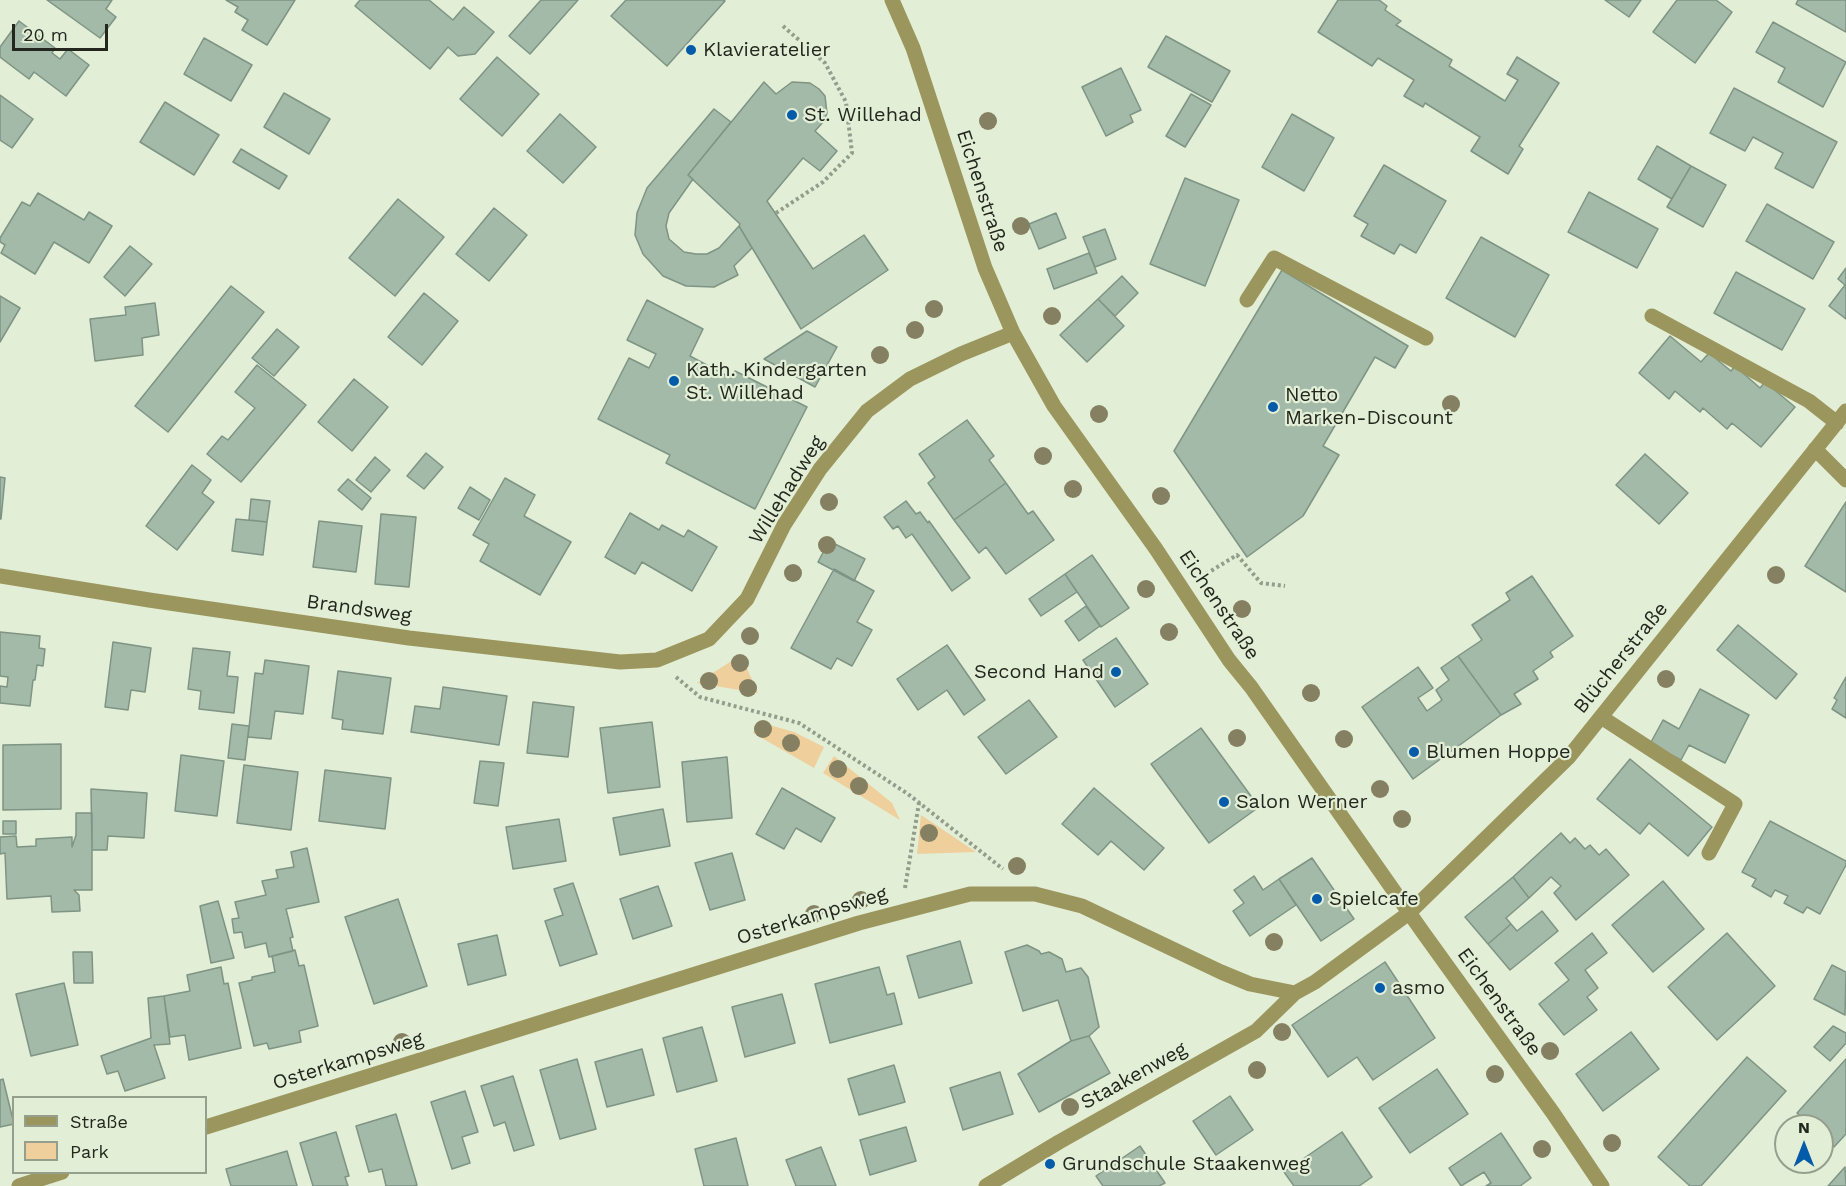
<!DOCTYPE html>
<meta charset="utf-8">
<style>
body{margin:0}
#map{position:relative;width:1846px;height:1186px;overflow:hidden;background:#e2eed6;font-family:"Work Sans",sans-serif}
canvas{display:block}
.legend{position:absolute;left:12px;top:1096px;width:195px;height:78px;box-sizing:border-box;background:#e2eed6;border:2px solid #969e8c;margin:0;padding:8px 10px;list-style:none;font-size:18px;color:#23271e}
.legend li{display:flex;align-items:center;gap:12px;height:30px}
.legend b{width:30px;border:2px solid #969e8c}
.north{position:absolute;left:1774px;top:1114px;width:60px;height:60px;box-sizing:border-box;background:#e2eed6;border:2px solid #969e8c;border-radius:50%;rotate:0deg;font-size:16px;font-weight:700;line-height:24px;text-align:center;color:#23271e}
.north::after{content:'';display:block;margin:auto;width:21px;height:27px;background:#045ba9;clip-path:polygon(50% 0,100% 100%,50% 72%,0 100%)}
.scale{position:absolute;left:12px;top:24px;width:96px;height:27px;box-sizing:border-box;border:3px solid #23271e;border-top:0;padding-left:8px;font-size:18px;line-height:21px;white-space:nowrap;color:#23271e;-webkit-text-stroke:4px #e2eed6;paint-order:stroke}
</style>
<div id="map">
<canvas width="1846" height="1186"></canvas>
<ul class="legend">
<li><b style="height:8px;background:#9b965d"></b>Straße</li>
<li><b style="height:16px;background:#efcf9c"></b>Park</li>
</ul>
<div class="north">N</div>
<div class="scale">20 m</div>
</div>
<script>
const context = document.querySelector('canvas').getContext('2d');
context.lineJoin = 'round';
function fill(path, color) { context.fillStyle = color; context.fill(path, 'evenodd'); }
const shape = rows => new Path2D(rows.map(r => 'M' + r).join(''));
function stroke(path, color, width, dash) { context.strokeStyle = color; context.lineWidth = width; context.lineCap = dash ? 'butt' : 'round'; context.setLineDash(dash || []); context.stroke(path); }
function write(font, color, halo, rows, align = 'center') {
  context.font = font + ' "Work Sans",sans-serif'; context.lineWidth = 4.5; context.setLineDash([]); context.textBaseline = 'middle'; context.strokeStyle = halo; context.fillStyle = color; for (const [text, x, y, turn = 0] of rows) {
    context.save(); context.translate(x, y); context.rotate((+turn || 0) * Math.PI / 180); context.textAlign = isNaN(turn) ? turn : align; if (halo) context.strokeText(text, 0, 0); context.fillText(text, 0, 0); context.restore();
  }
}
const green = shape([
 [741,655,758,693,697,683],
 [759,722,794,732,824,747,814,768,753,733],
 [834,756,892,803,900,820,823,773],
 [921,815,976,852,917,854]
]);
const building = shape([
 [47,0,112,0,106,9,116,17,100,38,47,0],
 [226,0,295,0,267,45,242,30,248,20,235,12,238,7,226,0],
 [360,0,429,0,453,20,464,7,494,32,475,54,458,56,448,47,430,69,355,6,360,0],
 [541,0,578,0,530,54,509,36,541,0],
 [626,0,723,0,725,1,667,66,611,16,626,0],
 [1338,0,1379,0,1387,6,1385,10,1401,21,1396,25,1452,60,1449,66,1505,101,1518,80,1507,74,1517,57,1559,83,1519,146,1523,149,1508,174,1471,151,1480,137,1425,103,1423,107,1404,96,1414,80,1378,58,1372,66,1318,32,1338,0],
 [1605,0,1641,0,1629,17,1605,0],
 [1677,0,1716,0,1732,12,1695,63,1653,32,1677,0],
 [1798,0,1846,0,1846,32,1796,4,1798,0],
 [19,21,55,48,52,53,60,59,68,49,89,65,66,96,34,72,29,79,0,57,0,47,19,21],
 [1773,22,1846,62,1823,107,1778,82,1785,68,1756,52,1773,22],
 [1166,36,1230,71,1212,102,1148,67,1166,36],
 [204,38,252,65,231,101,184,74,204,38],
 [497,57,539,94,502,136,460,99,497,57],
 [1121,68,1141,110,1130,115,1133,122,1106,136,1082,87,1121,68],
 [764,82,776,94,792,82,810,83,819,89,825,96,827,113,824,121,815,131,837,151,820,171,803,158,767,201,813,269,864,235,888,270,801,329,739,226,740,224,688,175,764,82],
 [1734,88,1837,142,1813,188,1775,168,1783,153,1753,137,1745,151,1710,133,1734,88],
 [284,93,330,119,309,154,264,127,284,93],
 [1191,94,1211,105,1185,147,1166,136,1191,94],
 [0,95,33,119,12,148,0,140,0,95],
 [165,102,219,135,194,175,140,142,165,102],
 [714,109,731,122,688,175,693,179,669,213,666,226,669,239,684,252,696,254,707,254,719,248,739,226,752,248,734,266,738,275,714,287,686,286,663,276,643,254,635,235,637,213,647,188,714,109],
 [560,114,596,147,563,183,527,151,560,114],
 [1292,114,1334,138,1304,191,1262,167,1292,114],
 [1657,146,1691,166,1672,199,1638,179,1657,146],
 [241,149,287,176,279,189,233,162,241,149],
 [1384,165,1446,201,1416,253,1400,244,1394,254,1361,236,1368,224,1354,216,1384,165],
 [1691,166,1726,185,1703,227,1667,207,1691,166],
 [1185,178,1239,200,1205,286,1150,264,1185,178],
 [1589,192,1658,229,1637,268,1568,232,1589,192],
 [38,193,84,220,89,212,112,226,89,263,54,242,35,274,1,253,5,245,0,242,0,238,22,202,30,206,38,193],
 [398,199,444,237,395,296,349,258,398,199],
 [1767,204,1834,242,1813,279,1746,241,1767,204],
 [494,208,527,235,489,281,456,254,494,208],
 [1056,213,1066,238,1039,249,1029,224,1056,213],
 [1105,229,1116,259,1095,267,1083,237,1105,229],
 [1481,237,1549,275,1515,337,1446,298,1481,237],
 [130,246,152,264,125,296,104,277,130,246],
 [1089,253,1097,273,1054,289,1047,269,1089,253],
 [1846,268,1846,319,1829,306,1845,285,1838,279,1846,268],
 [1282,270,1408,346,1395,368,1375,357,1323,446,1339,455,1303,516,1247,557,1174,451,1282,270],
 [1736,272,1805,309,1782,350,1714,313,1736,272],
 [1122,276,1138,293,1115,316,1098,299,1122,276],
 [231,286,264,312,168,432,135,406,231,286],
 [424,293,458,321,422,365,388,337,424,293],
 [0,296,20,308,0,342,0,296],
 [1098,299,1124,326,1087,362,1060,335,1098,299],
 [647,300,703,329,690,356,731,378,735,371,807,407,755,509,666,463,670,455,598,419,629,358,649,368,656,354,627,340,647,300],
 [155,303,159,335,142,338,143,355,95,361,90,319,126,315,125,307,155,303],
 [277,329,299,347,274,376,252,358,277,329],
 [807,331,837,347,815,387,764,359,807,331],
 [1670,336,1701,362,1709,353,1731,371,1735,366,1760,388,1765,382,1795,407,1761,447,1732,423,1727,429,1703,408,1700,412,1675,391,1669,399,1639,373,1670,336],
 [257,365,306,405,241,482,207,454,222,436,228,440,255,408,235,392,257,365],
 [354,379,388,407,352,451,318,422,354,379],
 [967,420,994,456,989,460,1006,483,954,520,928,483,935,477,919,454,967,420],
 [426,453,443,467,424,489,407,476,426,453],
 [1645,454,1688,493,1659,524,1616,485,1645,454],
 [375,457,390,470,371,492,356,480,375,457],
 [192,465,211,480,202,493,214,502,177,550,146,526,192,465],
 [0,477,5,478,1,519,0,519,0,477],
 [505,478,535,495,524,516,571,542,540,595,480,561,489,544,473,535,505,478],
 [348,479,371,498,362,510,338,490,348,479],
 [1006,483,1028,514,1033,511,1054,540,1006,574,986,547,979,553,954,520,1006,483],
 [470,487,490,500,479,520,458,508,470,487],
 [251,499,270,501,267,522,249,520,251,499],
 [906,501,916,514,920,512,928,523,929,521,970,578,952,591,912,534,906,538,898,526,893,529,884,517,906,501],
 [1846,502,1846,592,1805,566,1846,502],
 [630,513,659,530,662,525,684,537,688,530,717,547,692,591,642,562,635,574,605,557,630,513],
 [381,514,416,517,409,587,375,584,381,514],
 [236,519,267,522,263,555,232,551,236,519],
 [319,521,362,526,356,572,313,567,319,521],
 [829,541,865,559,854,581,818,562,829,541],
 [1092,555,1129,608,1101,627,1065,574,1092,555],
 [834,569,874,591,857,622,872,630,852,666,837,658,831,669,791,648,834,569],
 [1065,574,1077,592,1041,616,1029,599,1065,574],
 [1532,576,1573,636,1550,652,1553,657,1533,671,1538,679,1514,694,1521,704,1501,715,1458,656,1482,640,1472,625,1510,600,1506,593,1532,576],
 [1086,606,1100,626,1079,641,1065,621,1086,606],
 [1738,625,1797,674,1776,699,1717,650,1738,625],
 [0,632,40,636,39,648,45,649,43,666,37,665,35,680,33,680,30,706,0,703,0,686,7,687,8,677,0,676,0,632],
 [1116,638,1148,684,1115,707,1083,660,1116,638],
 [113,642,151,648,145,692,131,690,128,710,105,707,113,642],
 [947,645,985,700,964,715,947,690,918,710,897,679,947,645],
 [193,648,230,652,227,676,238,677,234,713,199,709,201,691,188,689,193,648],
 [1458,656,1501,715,1413,779,1362,707,1418,667,1433,688,1418,698,1427,711,1442,700,1436,690,1449,680,1441,668,1458,656],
 [265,660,309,666,303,714,275,711,271,739,248,737,255,673,263,674,265,660],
 [338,671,391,678,383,734,342,729,343,720,332,718,338,671],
 [1846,677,1846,718,1832,709,1837,700,1834,698,1846,677],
 [443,687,507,696,499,745,411,732,415,706,440,709,443,687],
 [1700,689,1749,715,1725,763,1689,745,1681,760,1650,744,1663,720,1679,729,1700,689],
 [1029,700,1057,737,1006,774,978,737,1029,700],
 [533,702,574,707,568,757,527,753,533,702],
 [652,722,660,787,608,793,600,728,652,722],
 [232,724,249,726,245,760,228,758,232,724],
 [1201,728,1259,807,1209,843,1151,764,1201,728],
 [61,744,61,809,3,810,3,745,61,744],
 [181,755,224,761,217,816,175,811,181,755],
 [727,757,732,818,687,822,682,762,727,757],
 [1630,759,1712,827,1688,856,1649,823,1640,834,1597,799,1630,759],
 [480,761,504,763,498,806,474,803,480,761],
 [244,765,298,772,291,830,237,823,244,765],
 [325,770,391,778,385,829,319,821,325,770],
 [782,788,835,818,821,842,796,828,784,849,756,834,782,788],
 [1094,788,1164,848,1144,870,1111,841,1098,855,1062,824,1094,788],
 [91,789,147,793,144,838,108,836,107,850,92,850,91,789],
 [663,809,670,846,620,855,613,818,663,809],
 [76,813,92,813,92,890,74,890,79,895,80,911,52,912,51,896,7,899,5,853,0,854,0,837,16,836,17,847,36,846,36,839,72,837,72,847,76,835,76,813],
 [559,819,566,861,513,869,506,827,559,819],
 [3,821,16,821,16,834,3,834,3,821],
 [1770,821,1846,861,1846,865,1820,914,1807,907,1803,913,1784,903,1788,896,1775,890,1771,897,1752,886,1756,879,1742,872,1770,821],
 [1561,833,1570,843,1575,838,1585,849,1590,845,1599,855,1606,849,1629,875,1576,920,1554,893,1561,886,1551,877,1529,898,1513,877,1561,833],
 [307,848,319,902,286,909,293,937,290,938,293,951,269,957,266,943,245,948,242,932,234,933,232,919,239,918,235,902,266,895,262,881,278,878,276,870,294,867,291,852,307,848],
 [732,853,745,900,710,910,695,863,732,853],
 [1312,858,1354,919,1321,941,1279,879,1312,858],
 [1254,876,1263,890,1279,879,1296,905,1250,936,1233,911,1244,903,1234,890,1254,876],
 [1513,877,1529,898,1506,918,1511,924,1488,944,1465,917,1513,877],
 [1663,881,1704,929,1653,972,1612,925,1663,881],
 [573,883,597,954,560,966,545,921,563,915,554,889,573,883],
 [658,886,672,926,633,939,620,899,658,886],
 [398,899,427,986,374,1004,345,917,398,899],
 [218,901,234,958,211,963,200,906,218,901],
 [1542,911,1558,931,1510,970,1488,944,1511,924,1517,931,1542,911],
 [1592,933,1607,953,1585,970,1598,988,1587,997,1597,1010,1564,1035,1539,1004,1569,980,1555,963,1592,933],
 [1727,933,1775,986,1717,1040,1668,987,1727,933],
 [497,935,506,975,468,985,458,944,497,935],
 [960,941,972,983,919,998,907,956,960,941],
 [1027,945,1039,951,1041,954,1049,952,1062,959,1066,972,1081,968,1088,977,1099,1027,1089,1036,1071,1041,1058,1000,1023,1011,1005,952,1027,945],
 [295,950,299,966,304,965,318,1026,299,1031,301,1042,269,1049,267,1043,254,1046,239,983,252,980,252,977,275,972,272,956,295,950],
 [73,952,92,952,93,983,74,983,73,952],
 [1385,962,1435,1038,1373,1080,1357,1057,1328,1077,1292,1025,1385,962],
 [1832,965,1846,972,1845,1015,1814,999,1832,965],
 [221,967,224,984,228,983,241,1048,189,1060,185,1035,170,1037,164,996,190,991,187,975,221,967],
 [879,967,887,995,894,993,902,1024,830,1043,815,984,879,967],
 [64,983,78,1045,31,1056,16,994,64,983],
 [782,994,795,1043,745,1057,732,1007,782,994],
 [164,996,170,1044,154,1045,165,1078,125,1091,118,1071,107,1074,101,1056,151,1038,148,998,164,996],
 [1833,1026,1846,1033,1846,1043,1830,1061,1814,1047,1833,1026],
 [702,1027,717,1081,677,1092,663,1038,702,1027],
 [1631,1032,1659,1069,1603,1111,1576,1074,1631,1032],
 [1089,1036,1110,1073,1039,1112,1018,1074,1071,1041,1089,1036],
 [642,1049,654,1095,607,1107,595,1062,642,1049],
 [1747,1057,1786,1091,1701,1186,1690,1186,1658,1157,1747,1057],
 [577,1059,596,1129,560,1139,540,1070,577,1059],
 [1846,1059,1846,1134,1834,1147,1822,1135,1822,1126,1812,1126,1797,1113,1846,1059],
 [894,1065,905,1102,859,1115,848,1079,894,1065],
 [1437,1069,1468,1114,1410,1153,1379,1108,1437,1069],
 [1000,1072,1013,1114,963,1130,950,1088,1000,1072],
 [513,1076,534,1145,514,1151,505,1122,494,1126,481,1086,513,1076],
 [3,1079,14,1124,0,1127,0,1080,3,1079],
 [465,1091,478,1132,462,1137,470,1163,452,1169,431,1102,465,1091],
 [1230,1096,1253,1130,1216,1155,1193,1121,1230,1096],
 [396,1114,417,1185,414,1186,386,1186,382,1169,369,1172,356,1126,396,1114],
 [906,1127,916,1161,870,1175,860,1140,906,1127],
 [336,1132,349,1176,345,1177,348,1186,313,1186,300,1143,336,1132],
 [1342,1132,1372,1177,1359,1186,1294,1186,1284,1172,1342,1132],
 [1501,1133,1531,1178,1520,1186,1486,1186,1491,1183,1484,1172,1461,1186,1449,1168,1501,1133],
 [736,1138,748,1186,704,1186,695,1149,736,1138],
 [1140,1146,1165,1183,1159,1186,1103,1186,1096,1176,1140,1146],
 [821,1147,836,1186,796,1186,786,1160,821,1147],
 [287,1151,297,1186,231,1186,226,1169,287,1151],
 [1845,1167,1846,1186,1828,1186,1845,1167]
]);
const path = shape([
 [776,213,823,182,852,153,846,102,825,63,783,26],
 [1201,577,1237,555,1261,583,1285,586],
 [676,677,700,697,799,723,908,794,1003,869],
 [905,888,919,803]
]);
const minor = shape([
 [892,0,913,48,985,268,1013,333,1054,406,1156,549,1229,660,1251,687,1422,931,1553,1113,1602,1186],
 [1247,300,1274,258,1426,338],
 [1652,316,1809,401,1837,423],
 [1815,449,1846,480],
 [0,576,149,600,409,638,620,662,657,660,709,639,747,599,784,525,820,469,867,411,910,379,961,354,1013,333],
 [1601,717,1735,804,1709,853],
 [206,1127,859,923,970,894,1035,894,1082,906,1221,972,1250,984,1295,993,1315,982,1409,913,1568,758,1846,411],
 [19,1186,62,1172],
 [986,1186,1059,1142,1256,1031,1295,993]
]);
const trees = [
 [988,121],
 [1021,226],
 [934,309],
 [1052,316],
 [915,330],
 [880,355],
 [1451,404],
 [1099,414],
 [1043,456],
 [1073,489],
 [1161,496],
 [829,502],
 [827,545],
 [793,573],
 [1776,575],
 [1146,589],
 [1242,609],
 [1169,632],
 [750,636],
 [740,663],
 [1666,679],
 [709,681],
 [748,688],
 [1311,693],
 [763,729],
 [1237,738],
 [1344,739],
 [791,743],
 [838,769],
 [859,786],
 [1380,789],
 [1402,819],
 [929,833],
 [1017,866],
 [861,900],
 [814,914],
 [1274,942],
 [1282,1032],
 [402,1042],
 [1550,1051],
 [1257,1070],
 [1495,1074],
 [1070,1107],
 [1612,1143],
 [1542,1149]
];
const markers = [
 [691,50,6,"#045ba9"],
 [792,115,6,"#045ba9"],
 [674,381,6,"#045ba9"],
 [1273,407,6,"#045ba9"],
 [1116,672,6,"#045ba9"],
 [1414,752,6,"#045ba9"],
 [1224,802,6,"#045ba9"],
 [1317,899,6,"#045ba9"],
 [1380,988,6,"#045ba9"],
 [1050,1164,6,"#045ba9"]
];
const poiNames = [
 ["Klavieratelier",703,50],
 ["St. Willehad",804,115],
 ["Kath. Kindergarten",686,370],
 ["St. Willehad",686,393],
 ["Netto",1285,395],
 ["Marken-Discount",1285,418],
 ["Second Hand",1104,672,"right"],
 ["Blumen Hoppe",1426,752],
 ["Salon Werner",1236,802],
 ["Spielcafe",1329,899],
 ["asmo",1392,988],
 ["Grundschule Staakenweg",1062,1164]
];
const streetNames = [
 ["Eichenstraße",982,191,72],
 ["Willehadweg",787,490,-58],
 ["Eichenstraße",1219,605,56],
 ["Brandsweg",359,609,8],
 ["Blücherstraße",1621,658,-51],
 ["Osterkampsweg",812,916,-17],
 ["Eichenstraße",1499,1002,54],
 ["Osterkampsweg",348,1061,-17],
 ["Staakenweg",1134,1076,-29]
];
fill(green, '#efcf9c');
fill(building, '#a3baa9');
stroke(building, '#7e9484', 1.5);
stroke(path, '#949d8b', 4, [3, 3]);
stroke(minor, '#9b965d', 15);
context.fillStyle = '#848061';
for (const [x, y] of trees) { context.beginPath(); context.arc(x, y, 9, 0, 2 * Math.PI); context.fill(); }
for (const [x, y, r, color] of markers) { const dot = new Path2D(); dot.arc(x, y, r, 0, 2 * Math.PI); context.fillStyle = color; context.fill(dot); stroke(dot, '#e2eed6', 2); }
write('20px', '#23271e', '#e2eed6', poiNames, 'left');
write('20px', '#23271e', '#e2eed6', streetNames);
</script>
